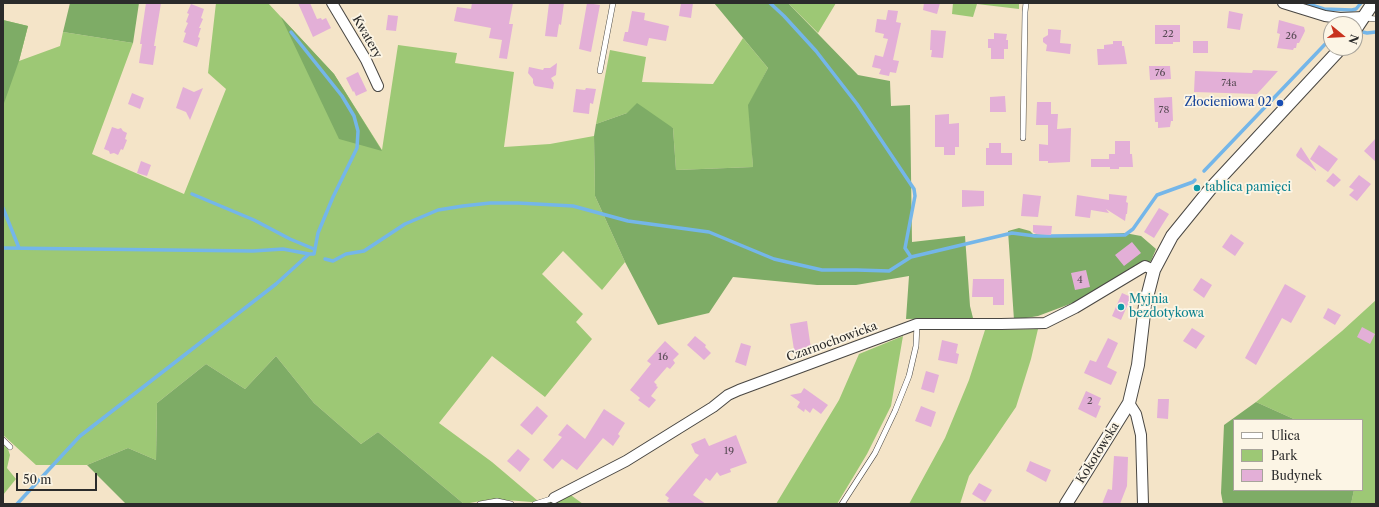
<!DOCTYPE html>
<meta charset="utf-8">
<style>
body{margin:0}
#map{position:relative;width:1379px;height:507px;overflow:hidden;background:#f4e4c8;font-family:"Libre Caslon Text",serif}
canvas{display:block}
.frame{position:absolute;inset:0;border:4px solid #2b2b2b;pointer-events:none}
.legend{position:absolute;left:1233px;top:419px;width:130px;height:72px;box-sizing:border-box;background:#fcf5e5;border:1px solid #a8a49b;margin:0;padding:5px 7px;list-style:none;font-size:12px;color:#2b2b2b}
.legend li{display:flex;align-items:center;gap:8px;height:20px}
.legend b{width:20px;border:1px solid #a8a49b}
.north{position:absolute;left:1323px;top:16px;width:40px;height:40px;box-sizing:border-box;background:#fcf5e5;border:1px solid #a8a49b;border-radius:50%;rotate:108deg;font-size:11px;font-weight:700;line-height:16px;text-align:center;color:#2b2b2b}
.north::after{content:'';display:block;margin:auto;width:14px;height:18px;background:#c8321e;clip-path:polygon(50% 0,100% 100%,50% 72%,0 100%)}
.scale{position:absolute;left:16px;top:473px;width:81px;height:18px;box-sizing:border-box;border:2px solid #2b2b2b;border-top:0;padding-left:5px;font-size:12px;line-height:14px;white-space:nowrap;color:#2b2b2b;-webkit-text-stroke:3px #fcf5e5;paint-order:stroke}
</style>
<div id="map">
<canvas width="1379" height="507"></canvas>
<div class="frame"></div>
<ul class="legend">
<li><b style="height:5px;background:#fff"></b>Ulica</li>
<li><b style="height:11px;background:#9dc875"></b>Park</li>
<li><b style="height:11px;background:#e3afd7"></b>Budynek</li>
</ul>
<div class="north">N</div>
<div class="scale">50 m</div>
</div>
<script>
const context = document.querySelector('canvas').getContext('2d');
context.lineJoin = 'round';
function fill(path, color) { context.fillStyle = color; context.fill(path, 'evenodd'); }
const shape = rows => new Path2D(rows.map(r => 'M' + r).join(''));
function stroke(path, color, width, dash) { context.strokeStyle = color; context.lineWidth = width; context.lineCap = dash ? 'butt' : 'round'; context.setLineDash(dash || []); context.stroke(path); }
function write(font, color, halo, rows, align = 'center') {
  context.font = font + ' "Libre Caslon Text",serif'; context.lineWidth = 3.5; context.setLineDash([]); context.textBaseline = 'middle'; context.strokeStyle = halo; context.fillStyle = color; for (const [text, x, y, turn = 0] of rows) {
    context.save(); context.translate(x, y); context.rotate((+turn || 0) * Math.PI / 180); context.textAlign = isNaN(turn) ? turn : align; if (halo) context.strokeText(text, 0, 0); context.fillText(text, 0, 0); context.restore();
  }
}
const green = shape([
 [216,3,268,3,334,74,382,150,398,45,457,53,455,63,514,72,504,147,550,144,594,136,595,196,625,262,602,290,563,251,542,274,583,314,576,322,592,339,545,397,492,356,439,423,492,462,538,501,532,502,492,499,464,504,378,432,361,444,314,403,276,356,245,389,206,364,157,403,156,460,128,448,87,465,36,465,3,435,3,20,28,26,19,61,60,46,63,32,133,43,92,154,184,194,226,89,208,73],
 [788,3,836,3,818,33],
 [953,3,1019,3,1019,9,977,4,973,17,952,14],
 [743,38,768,68,749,105,753,167,676,170,673,128,627,113,596,124,610,50,646,57,642,82,713,84],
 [1376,300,1376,504,1351,504,1354,490,1362,490,1362,420,1296,420,1256,402,1342,331],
 [1038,329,1031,359,1016,407,969,476,960,504,909,504,945,438,969,380,985,330],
 [903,336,891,406,867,454,837,504,776,504,839,400,859,354],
 [3,444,8,449,10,455,7,468,16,479,3,495],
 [568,493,583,504,542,504]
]);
const forest = shape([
 [70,3,139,3,133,43,63,32],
 [714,3,788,3,858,75,890,81,891,106,910,105,912,242,965,236,970,306,973,318,906,319,909,276,856,285,817,285,733,277,709,313,658,325,625,262,595,196,594,136,596,124,627,113,637,103,673,128,676,170,753,167,748,105,768,68],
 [281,17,334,74,382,151,339,139],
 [3,20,28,26,19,61,3,106],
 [1019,228,1030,231,1033,234,1063,236,1125,233,1141,236,1156,249,1151,261,1078,301,1038,316,1014,320,1008,231],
 [276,356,314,403,361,444,378,432,464,504,126,504,87,465,128,448,156,460,157,403,206,364,245,389],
 [1256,402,1296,420,1234,420,1234,490,1354,490,1351,504,1223,504,1221,493,1224,425]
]);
const stream = shape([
 [770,3,784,16,816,51,857,104,914,189,915,196,905,248,911,257],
 [1305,3,1324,9,1352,10,1356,9,1361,3],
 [1358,31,1367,33,1376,32],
 [1204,171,1331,38],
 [192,194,254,220,290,239,314,249],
 [3,208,19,248],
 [3,248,253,251,283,249,309,254],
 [325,259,333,261,346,254,364,251,405,224,438,210,463,206,490,203,518,203,573,206,628,221,709,232,774,259,822,270,857,270,889,271,911,257,1012,233,1035,236,1051,236,1125,235,1133,229,1157,195,1193,182,1195,180],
 [17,504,80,436,276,284,309,254,314,254,318,233,333,197,357,148,358,131,354,116,342,96,291,32]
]);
const building = shape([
 [146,3,161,3,154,46,156,46,153,65,139,63,142,44,140,44],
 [298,3,310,3,317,19,321,18,322,20,326,18,331,28,313,37],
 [472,3,513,3,509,24,513,24,507,59,499,58,502,40,489,38,491,28,454,21,457,7,471,9],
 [549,3,564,3,561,25,559,24,557,37,545,36],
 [587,3,600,5,591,52,579,49],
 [681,3,693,3,691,18,679,16],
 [924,3,940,3,937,14,923,10],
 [191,4,204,9,201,18,203,19,199,28,201,28,198,37,200,38,197,47,183,42,186,33,184,32,188,23,186,22,189,14,187,13],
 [888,10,898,11,896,22,901,23,893,60,899,61,896,73,890,72,889,76,879,74,881,69,872,67,875,55,883,57,888,39,883,38,884,34,875,32,877,19,886,20],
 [632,11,645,13,644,20,669,26,666,41,649,38,647,46,623,41,625,32,628,32],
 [1229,11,1243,14,1240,30,1227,28],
 [388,15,398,16,396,31,386,30],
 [1279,20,1304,27,1305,31,1299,43,1297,43,1296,48,1294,48,1293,50,1277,48,1280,34,1277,33],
 [1155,25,1180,25,1180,42,1173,42,1173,44,1155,44],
 [1048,29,1061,30,1060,43,1071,44,1070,54,1046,51,1047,45,1043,42,1043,38,1048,35],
 [931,30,946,31,943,58,931,57,932,50,930,50],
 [994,33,1007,34,1006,40,1008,40,1008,49,1004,49,1004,59,991,59,991,48,988,48,988,39,994,39],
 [1113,41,1122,41,1122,46,1124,46,1127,64,1098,65,1097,49,1104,49,1104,45,1113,44],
 [1193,41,1208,41,1208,53,1193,53],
 [557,63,556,75,551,78,554,83,553,89,535,86,533,83,533,79,528,73,529,67,543,70,544,68,550,68],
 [1149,66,1170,66,1171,79,1150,80],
 [1253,70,1278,71,1257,94,1194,92,1195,71,1252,73],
 [358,72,367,91,356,96,354,91,353,92,346,78],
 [183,87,194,92,203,88,190,120,186,112,176,108],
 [586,88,596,89,593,104,590,103,589,114,573,112,576,89,585,90],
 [132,93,144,98,140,109,128,104],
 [1005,96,1006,112,990,112,990,97],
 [1172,97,1173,121,1171,121,1170,127,1158,128,1158,122,1155,122,1154,98],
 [1037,102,1051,102,1051,114,1058,114,1057,129,1071,128,1070,162,1048,163,1048,161,1039,161,1039,144,1048,145,1048,125,1036,125],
 [949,114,949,124,959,123,959,147,955,147,955,155,944,155,944,147,935,147,935,115],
 [112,127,118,129,121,128,123,131,127,133,125,139,127,140,123,150,121,149,118,155,114,153,110,154,109,151,104,149],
 [1376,138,1376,162,1364,151],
 [1115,141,1130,141,1130,154,1132,154,1133,167,1119,167,1119,169,1110,169,1110,167,1091,167,1091,159,1109,159,1109,154,1115,154],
 [989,143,1001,143,1001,153,1012,153,1012,165,986,165,986,148,989,148],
 [1319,145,1338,159,1328,172,1310,159],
 [1301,147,1316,170,1316,171,1297,157,1296,155],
 [141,161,151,165,147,176,137,173],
 [1333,173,1341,180,1334,187,1326,181],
 [1359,175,1371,184,1357,201,1349,195,1354,190,1349,187],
 [962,190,984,191,984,206,962,207],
 [1023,194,1041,196,1038,217,1021,216],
 [1109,194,1127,196,1126,202,1128,203,1127,214,1126,214,1125,221,1106,209,1109,213,1091,210,1090,218,1075,216,1077,195,1109,200],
 [1159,208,1169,214,1154,238,1144,232],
 [1033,225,1052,226,1051,235,1036,234,1033,232],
 [1231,234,1244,243,1235,256,1222,247],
 [1132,242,1141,253,1124,266,1115,255],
 [1086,270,1090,287,1075,290,1071,273],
 [1201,278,1212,285,1204,298,1193,290],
 [973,279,1004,279,1004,305,993,305,993,297,972,297],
 [1285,284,1306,296,1291,323,1282,318,1256,365,1245,358],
 [1122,293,1131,297,1121,320,1112,316],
 [1328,308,1341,315,1335,325,1323,318],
 [807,321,811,349,806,350,806,354,795,356,790,324],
 [1362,327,1375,334,1370,344,1357,337],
 [1192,328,1205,336,1196,349,1183,341],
 [695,336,706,345,705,347,711,353,704,360,687,345],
 [1108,338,1118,343,1107,367,1117,372,1111,385,1084,373,1090,360,1096,362],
 [942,340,958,344,956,353,959,354,957,364,938,360],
 [665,341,679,354,673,360,675,363,670,369,667,367,654,382,657,385,656,386,658,387,651,396,656,400,649,408,638,400,640,398,630,390,651,364,647,361],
 [741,343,751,346,746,366,735,362],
 [926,371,939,375,934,393,921,389],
 [804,388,828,405,821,414,813,408,810,413,805,409,804,412,797,407,800,402,790,395,801,393],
 [1086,391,1101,398,1098,405,1101,406,1096,418,1078,409],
 [1158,399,1169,399,1168,419,1157,418],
 [537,406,548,416,532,435,520,425],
 [921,406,936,412,931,427,915,421],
 [604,409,625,423,618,434,620,436,613,446,603,438,577,470,562,459,553,469,543,460,562,437,558,435,567,424,585,439],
 [736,435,747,463,730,469,731,472,720,476,717,472,710,481,706,478,693,495,706,504,672,504,667,501,669,498,665,495,699,455,695,453,691,444,705,438,709,446],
 [518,449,530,459,520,472,507,461],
 [1114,456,1128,457,1127,486,1120,504,1102,504,1108,489,1112,490],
 [1030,461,1051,470,1046,482,1026,471],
 [979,483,992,490,985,502,972,494]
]);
const service = shape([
 [1365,18,1376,19],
 [600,71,613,3],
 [1023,138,1025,12,1026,3],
 [3,440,10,447],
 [480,504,497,501,511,504],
 [535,504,554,498],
 [842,504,875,453,895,411,909,376,916,346,917,324]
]);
const minor = shape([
 [332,3,366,60,378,86],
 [1283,3,1325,16,1340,18,1364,17],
 [1129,403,1136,414,1141,435,1143,504],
 [554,498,626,461,713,407,728,395,739,390,917,324,1001,324,1045,323,1075,308,1145,266,1154,270]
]);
const tertiary = shape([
 [1355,30,1373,3],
 [1066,504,1129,403,1138,365,1145,305,1154,270,1172,236,1211,188,1341,48]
]);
const markers = [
 [1280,103,4,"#1a4fb4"],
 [1197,188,4,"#0f9aa8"],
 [1121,307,4,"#0f9aa8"]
];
const numberNames = [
 ["22",1168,34],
 ["26",1291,36],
 ["76",1160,73],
 ["74a",1229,83],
 ["78",1164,110],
 ["4",1080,280],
 ["16",663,357],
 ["2",1090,401],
 ["19",729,451]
];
const streetNames = [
 ["Kwatery",367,37,60],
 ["Czarnochowicka",832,342,-20],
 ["Kokotowska",1098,453,-58]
];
const transitNames = [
 ["Złocieniowa 02",1272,103]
];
const cultureNames = [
 ["tablica pamięci",1205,188],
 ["Myjnia",1129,300],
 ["bezdotykowa",1129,314]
];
fill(green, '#9dc875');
fill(forest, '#7eac66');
stroke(stream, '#74b6e9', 3.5);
fill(building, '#e3afd7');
stroke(service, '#494743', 6);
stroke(minor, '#494743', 12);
stroke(tertiary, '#494743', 14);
stroke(service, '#fff', 5);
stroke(minor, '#fff', 10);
stroke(tertiary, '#fff', 12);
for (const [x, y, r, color] of markers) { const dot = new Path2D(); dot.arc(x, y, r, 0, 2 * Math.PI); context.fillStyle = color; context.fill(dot); stroke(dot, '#fcf5e5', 1.5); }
write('10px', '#594c56', null, numberNames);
write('12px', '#2b2b2b', '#fcf5e5', streetNames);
write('12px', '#164399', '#fcf5e5', transitNames, 'right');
write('12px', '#0d838f', '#fcf5e5', cultureNames, 'left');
</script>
